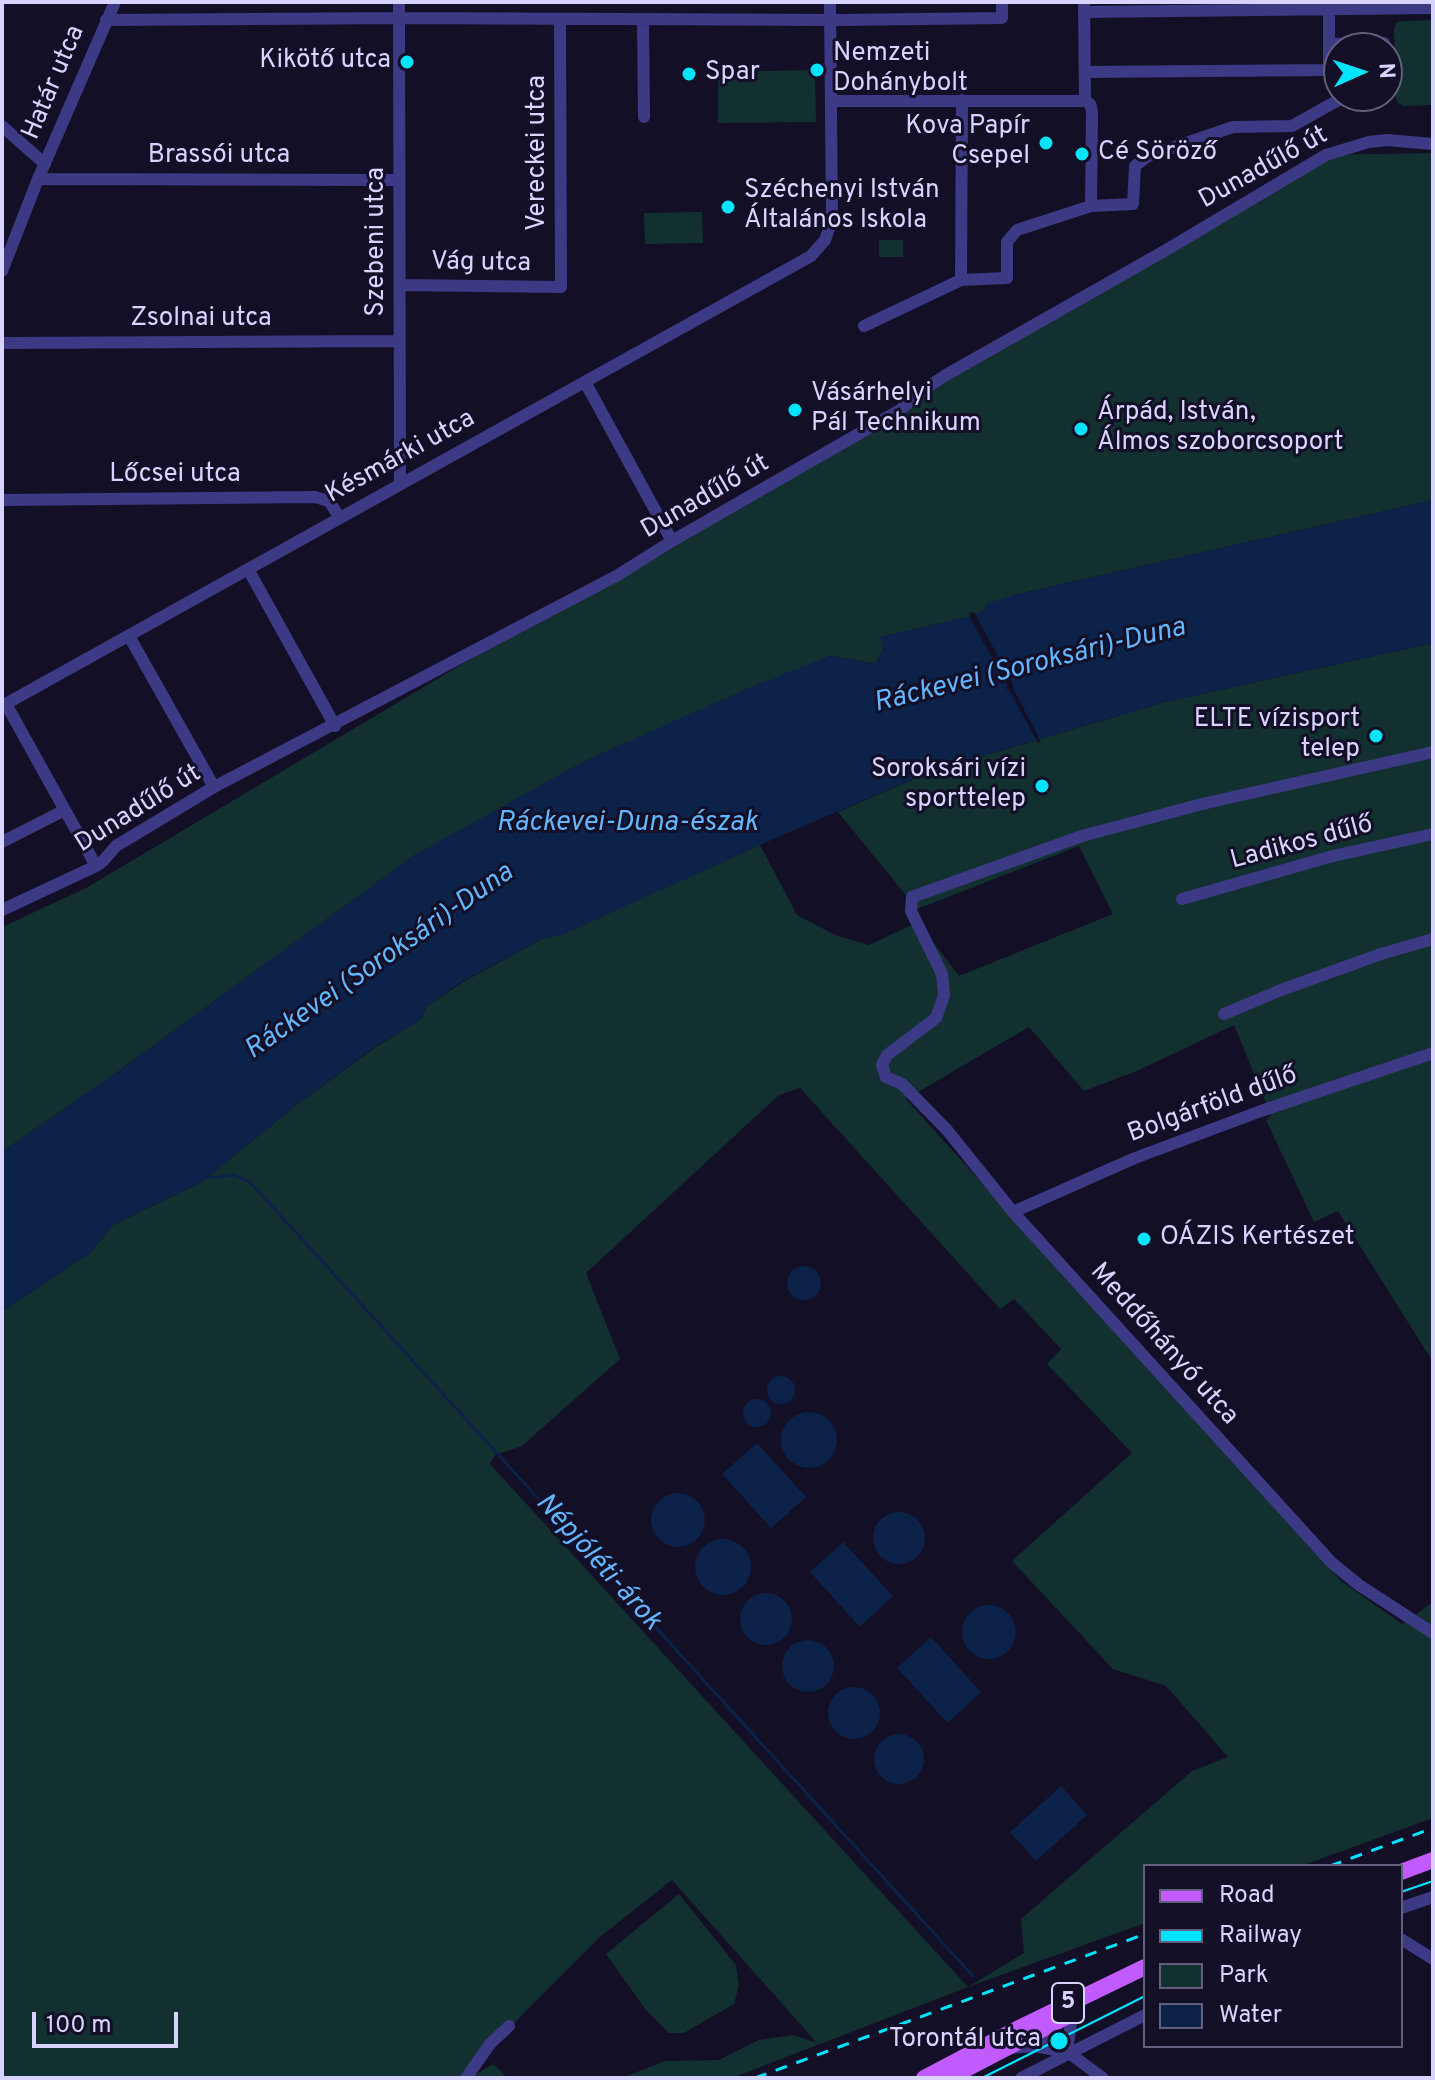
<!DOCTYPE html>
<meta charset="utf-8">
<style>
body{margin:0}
#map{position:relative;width:1435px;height:2080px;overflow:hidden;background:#130f26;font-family:Overpass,sans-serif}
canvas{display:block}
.frame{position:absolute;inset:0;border:4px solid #d9d4ff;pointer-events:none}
.legend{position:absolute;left:1143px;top:1864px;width:260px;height:184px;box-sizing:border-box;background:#130f26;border:2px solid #625e7d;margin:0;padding:10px 14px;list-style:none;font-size:24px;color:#d9d4ff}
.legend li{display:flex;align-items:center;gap:16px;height:40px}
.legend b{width:40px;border:2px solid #625e7d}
.north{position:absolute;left:1323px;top:32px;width:80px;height:80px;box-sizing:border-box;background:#130f26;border:2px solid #625e7d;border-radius:50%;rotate:87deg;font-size:22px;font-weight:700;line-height:32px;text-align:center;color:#d9d4ff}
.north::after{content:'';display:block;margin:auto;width:28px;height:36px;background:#00e5ff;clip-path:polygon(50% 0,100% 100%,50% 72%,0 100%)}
.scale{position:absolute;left:32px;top:2012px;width:146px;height:36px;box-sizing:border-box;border:4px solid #d9d4ff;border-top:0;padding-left:10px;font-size:24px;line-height:28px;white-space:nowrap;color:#d9d4ff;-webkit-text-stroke:6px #130f26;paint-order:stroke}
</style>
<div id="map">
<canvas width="1435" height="2080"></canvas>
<div class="frame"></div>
<ul class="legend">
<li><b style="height:10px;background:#c25bff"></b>Road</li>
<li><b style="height:10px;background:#00e5ff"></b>Railway</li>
<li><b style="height:22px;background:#12302f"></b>Park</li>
<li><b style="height:22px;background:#0c2248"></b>Water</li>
</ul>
<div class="north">N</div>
<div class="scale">100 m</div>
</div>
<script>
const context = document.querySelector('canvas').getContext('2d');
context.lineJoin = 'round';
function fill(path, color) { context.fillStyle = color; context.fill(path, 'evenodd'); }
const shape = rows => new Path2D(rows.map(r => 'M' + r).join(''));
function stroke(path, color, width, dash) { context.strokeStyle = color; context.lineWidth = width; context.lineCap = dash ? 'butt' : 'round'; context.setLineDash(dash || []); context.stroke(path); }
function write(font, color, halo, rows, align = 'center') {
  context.font = font + ' Overpass,sans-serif'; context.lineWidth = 6; context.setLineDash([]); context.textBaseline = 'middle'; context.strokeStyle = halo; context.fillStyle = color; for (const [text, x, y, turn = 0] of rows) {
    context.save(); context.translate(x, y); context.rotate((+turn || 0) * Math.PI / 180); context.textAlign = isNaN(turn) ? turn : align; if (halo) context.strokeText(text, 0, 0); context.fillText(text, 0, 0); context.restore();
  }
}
const green = shape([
 [1433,20,1433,105,1404,106,1398,103,1395,96,1394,28,1397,22,1404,21],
 [815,70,816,122,718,123,718,72],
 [1433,153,1433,500,1014,595,976,615,881,637,883,648,876,664,830,656,416,854,113,1075,2,1152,2,927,86,888,1318,155],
 [702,212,703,243,645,244,644,213],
 [879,240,903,240,903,257,879,257],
 [1433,643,1433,1362,1338,1211,1314,1222,1266,1120,1271,1115,1234,1025,1139,1070,1084,1091,1029,1027,906,1099,1341,1581,1402,1624,1433,1602,1433,1818,1301,1866,1145,1866,1145,1923,968,1987,732,2078,622,2078,665,2061,719,2060,759,2040,793,2035,817,2043,672,1880,600,1937,498,2039,476,2074,493,2064,508,2078,2,2078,2,1312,91,1252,113,1225,202,1182,295,1106,373,1049,422,1018,426,1007,463,982,542,939,562,934,760,845,797,915,835,935,869,945,918,922,959,976,1113,914,1079,846,917,909,838,812,933,771,1165,702],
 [800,1088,1000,1309,1014,1299,1061,1349,1047,1364,1132,1453,1012,1561,1113,1669,1166,1686,1228,1757,1192,1771,1021,1919,1024,1953,968,1987,490,1464,495,1455,522,1446,620,1359,586,1273,779,1095],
 [679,1894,736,1965,739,1985,734,2004,684,2033,669,2033,646,2010,606,1954]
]);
const water = shape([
 [1433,500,1433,643,1165,702,933,771,787,833,562,935,542,939,463,981,426,1007,422,1018,372,1049,295,1106,202,1182,113,1225,91,1252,2,1312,2,1152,113,1075,416,854,586,760,758,684,830,656,876,664,883,648,880,637,976,615,985,610,986,604,1014,595],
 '787 1283a17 17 0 1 1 34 0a17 17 0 1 1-34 0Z',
 '767 1390a14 14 0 1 1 28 0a14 14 0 1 1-28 0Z',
 '743 1413a14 14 0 1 1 28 0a14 14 0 1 1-28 0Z',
 '781 1440a28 28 0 1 1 56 0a28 28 0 1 1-56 0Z',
 [757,1443,806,1497,771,1528,722,1474],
 '651 1520a27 27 0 1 1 54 0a27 27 0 1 1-54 0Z',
 '873 1538a26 26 0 1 1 52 0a26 26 0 1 1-52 0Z',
 '695 1567a28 28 0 1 1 56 0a28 28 0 1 1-56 0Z',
 [843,1542,893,1596,860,1627,810,1572],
 '740 1619a26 26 0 1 1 52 0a26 26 0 1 1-52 0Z',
 '962 1632a27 27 0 1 1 54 0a27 27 0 1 1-54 0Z',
 [931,1637,981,1692,948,1723,897,1668],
 '782 1666a26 26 0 1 1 52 0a26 26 0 1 1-52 0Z',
 '828 1713a26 26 0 1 1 52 0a26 26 0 1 1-52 0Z',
 '874 1759a25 25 0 1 1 50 0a25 25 0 1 1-50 0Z',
 [1061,1786,1087,1815,1036,1861,1010,1832]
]);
const pier = shape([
 [974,612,1013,684,1013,688,1041,742,1038,743,1009,690,1005,688,1008,686,971,620,969,613]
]);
const stream = shape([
 [208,1178,234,1175,250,1182,973,1976]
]);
const minor = shape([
 [399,2,400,483],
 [1084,2,1085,101,1090,104,1092,111,1091,206],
 [1084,12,1433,8],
 [106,20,399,18,840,20,1002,18,1002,2],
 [643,20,644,117],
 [1329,44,1384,43],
 [1085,72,1329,70,1329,9],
 [831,101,1085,101],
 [2,126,45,164],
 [38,179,399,180],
 [2,271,38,179,115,2],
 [961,280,962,100],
 [400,285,561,287,560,19],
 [864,326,961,280,1007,278,1007,242,1017,230,1091,206,1133,204,1135,166,1148,156,1233,127,1292,126,1342,98,1385,97],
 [2,343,400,341],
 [585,382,672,541],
 [2,500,315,497,329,501,340,518],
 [248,569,335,726],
 [129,636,214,787],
 [6,704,96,866],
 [2,706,811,256,825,240,832,220,830,2],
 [1433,752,1202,804,1082,836,912,897,911,911,942,974,944,995,936,1018,887,1055,882,1065,886,1077,902,1084,947,1130,1013,1212,1332,1563,1359,1585,1433,1633],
 [2,842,63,811],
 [1182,899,1333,856,1433,834],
 [2,910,96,866,103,861,116,846,214,787,618,575,672,541,900,410,923,390,946,375,1161,253,1326,155,1369,142,1387,140,1433,144],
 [1224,1014,1281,990,1381,954,1433,939],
 [1013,1212,1135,1158,1261,1111,1433,1053],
 [1401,1908,1433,1897],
 [1401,1939,1433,1959],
 [1028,2032,1058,2045,1103,2078],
 [1011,2048,1035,2046,1060,2051],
 [1067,2053,1072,2014],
 [466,2078,490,2044,509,2026],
 [1021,2078,1145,2015]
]);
const major = shape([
 [1401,1872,1433,1860],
 [924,2078,1017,2029,1145,1967],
 [949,2078,1068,2016]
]);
const tram = shape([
 [1401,1892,1433,1881],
 [982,2078,1145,1996]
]);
const rail = shape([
 [1330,1866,1433,1828],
 [755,2078,1145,1934]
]);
const markers = [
 [407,62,8,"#00e5ff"],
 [817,70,8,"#00e5ff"],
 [689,74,8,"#00e5ff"],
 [1046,143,8,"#00e5ff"],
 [1082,154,8,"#00e5ff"],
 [728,207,8,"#00e5ff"],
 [795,410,8,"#00e5ff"],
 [1081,429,8,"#00e5ff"],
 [1376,736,8,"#00e5ff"],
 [1042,786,8,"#00e5ff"],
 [1144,1239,8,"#00e5ff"],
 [1059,2041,10,"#00e5ff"]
];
const shields = [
 [1068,2003,32]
];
const shieldNames = [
 ["5",1068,2003]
];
const poiNames = [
 ["Nemzeti",833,55],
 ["Dohánybolt",833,85],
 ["Kikötő utca",391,62,"right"],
 ["Spar",705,74],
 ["Kova Papír",1030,128,"right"],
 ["Csepel",1030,158,"right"],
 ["Cé Söröző",1098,154],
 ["Széchenyi István",744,192],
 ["Általános Iskola",744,222],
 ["Vásárhelyi",811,395],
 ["Pál Technikum",811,425],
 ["Árpád, István,",1097,414],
 ["Álmos szoborcsoport",1097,444],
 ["ELTE vízisport",1360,721,"right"],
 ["telep",1360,751,"right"],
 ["Soroksári vízi",1026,771,"right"],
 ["sporttelep",1026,801,"right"],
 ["OÁZIS Kertészet",1160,1239],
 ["Torontál utca",1041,2041,"right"]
];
const streetNames = [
 ["Határ utca",55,83,-67],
 ["Vereckei utca",539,153,-90],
 ["Brassói utca",219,157],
 ["Dunadűlő út",1264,169,-29],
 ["Szebeni utca",378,242,-90],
 ["Vág utca",481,264,1],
 ["Zsolnai utca",201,320],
 ["Késmárki utca",401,458,-29],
 ["Lőcsei utca",175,476],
 ["Dunadűlő út",706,498,-30],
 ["Dunadűlő út",139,810,-32],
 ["Ladikos dűlő",1302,844,-15],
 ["Bolgárföld dűlő",1213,1106,-20],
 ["Meddőhányó utca",1163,1345,48]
];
const waterNames = [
 ["Ráckevei (Soroksári)-Duna",1030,667,-14],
 ["Ráckevei-Duna-észak",627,824],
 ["Ráckevei (Soroksári)-Duna",380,963,-35],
 ["Népjóléti-árok",597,1563,48]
];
fill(green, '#12302f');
fill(water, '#0c2248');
fill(pier, '#130f26');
stroke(stream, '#0c2248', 3);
stroke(minor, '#3d3a85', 12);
stroke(major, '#c25bff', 16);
stroke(tram, '#00e5ff', 2);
stroke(rail, '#00e5ff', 3, [12, 10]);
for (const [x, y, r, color] of markers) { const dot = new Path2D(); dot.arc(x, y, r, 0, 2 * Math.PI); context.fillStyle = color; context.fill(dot); stroke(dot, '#130f26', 3); }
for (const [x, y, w] of shields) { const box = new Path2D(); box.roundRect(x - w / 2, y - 20, w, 40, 6); context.fillStyle = '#130f26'; context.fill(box); stroke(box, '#d9d4ff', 2); }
write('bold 24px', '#d9d4ff', null, shieldNames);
write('26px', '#d9d4ff', '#130f26', poiNames, 'left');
write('26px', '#d9d4ff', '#130f26', streetNames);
write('italic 28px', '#62b6ff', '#130f26', waterNames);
</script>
